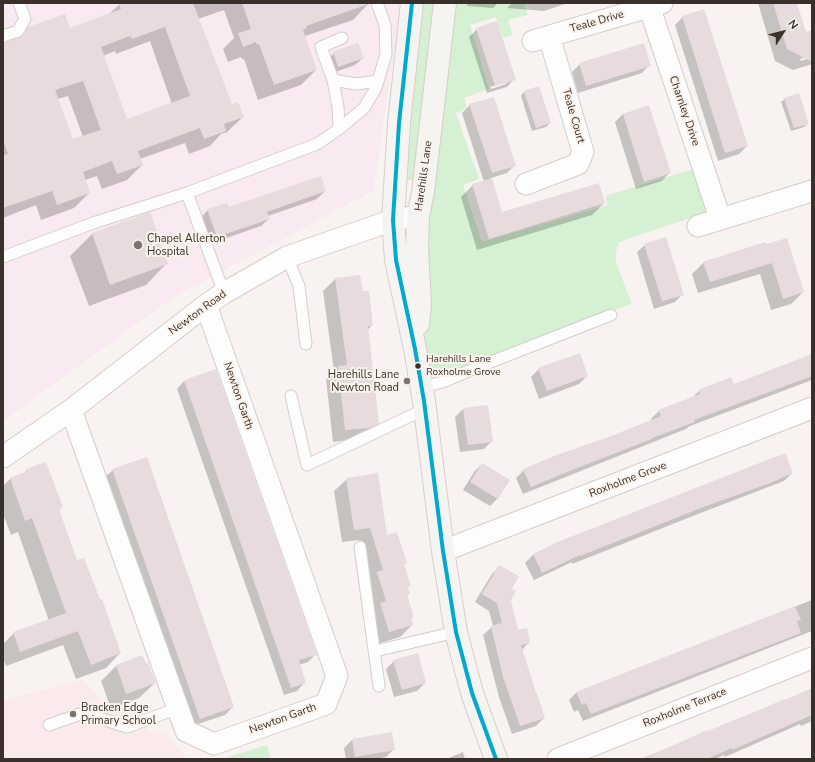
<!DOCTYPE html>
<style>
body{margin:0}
#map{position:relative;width:815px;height:762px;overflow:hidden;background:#f8f3f0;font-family:"Nunito Sans",sans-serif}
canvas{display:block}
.frame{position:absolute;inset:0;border:4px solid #39302b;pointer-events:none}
.north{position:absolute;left:763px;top:12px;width:40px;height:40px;-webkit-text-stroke:3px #fcf2ec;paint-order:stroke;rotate:54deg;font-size:11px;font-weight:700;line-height:16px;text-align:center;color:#39302b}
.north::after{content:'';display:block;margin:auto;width:14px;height:18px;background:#39302b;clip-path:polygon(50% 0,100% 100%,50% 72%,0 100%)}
</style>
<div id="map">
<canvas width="815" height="762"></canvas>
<div class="frame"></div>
<div class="north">N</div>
</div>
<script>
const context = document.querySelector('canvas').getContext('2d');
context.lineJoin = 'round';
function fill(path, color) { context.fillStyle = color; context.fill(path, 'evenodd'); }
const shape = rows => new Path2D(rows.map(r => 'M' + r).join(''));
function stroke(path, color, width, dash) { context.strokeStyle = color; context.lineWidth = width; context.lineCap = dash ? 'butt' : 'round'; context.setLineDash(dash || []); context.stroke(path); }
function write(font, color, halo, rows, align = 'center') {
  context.font = font + ' "Nunito Sans",sans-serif'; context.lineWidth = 4; context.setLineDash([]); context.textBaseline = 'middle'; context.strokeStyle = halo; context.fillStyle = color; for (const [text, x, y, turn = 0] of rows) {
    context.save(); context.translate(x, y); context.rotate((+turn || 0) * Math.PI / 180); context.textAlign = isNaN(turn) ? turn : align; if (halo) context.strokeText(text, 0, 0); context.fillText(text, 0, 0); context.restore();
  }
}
const education = shape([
 [83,679,101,700,127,707,139,703,148,732,167,735,187,759,3,759,3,701]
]);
const medical = shape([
 [3,3,402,3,373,191,172,298,3,421]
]);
const green = shape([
 [420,3,434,3,416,180,407,180,410,119],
 [445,3,512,3,524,4,528,15,508,20,513,35,503,38,496,17,470,25,489,89,464,98,467,108,456,113,479,179,463,185,482,242,608,205,605,196,703,166,717,209,619,242,616,252,616,263,632,304,516,346,475,365,445,375,420,378,418,216],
 [267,745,271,759,221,759]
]);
const shadow = shape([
 [121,3,368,3,368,4,353,20,305,36,316,70,301,85,258,100,244,59,242,59,241,57,228,62,223,49,234,38,224,10,198,19,231,105,243,117,227,132,221,134,210,146,189,154,185,143,140,159,142,165,127,180,102,189,97,176,85,180,89,193,74,208,41,220,36,205,3,218,3,44,17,39,29,28,70,29,108,15],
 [150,41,172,104,126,120,103,56,115,51,116,54],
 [68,96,83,137,72,140,57,99],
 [468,3,498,3,493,8,467,6],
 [512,3,568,3,544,11,507,8],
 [758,3,796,3,805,34,812,31,812,55,800,59,801,61,812,57,812,64,793,70,775,61],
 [683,17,747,146,739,154,718,161,675,25],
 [477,29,514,79,507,87,487,93,469,37],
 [506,82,506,84,491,89,490,87],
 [334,53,363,58,355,65,330,74,326,61],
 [580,64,649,65,642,73,578,93,572,72],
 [524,92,550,123,546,127,532,131,521,96],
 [785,99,808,123,804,127,791,131,781,102],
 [470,105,515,165,507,173,491,178,502,214,604,203,592,215,477,250,461,197,473,185,484,182,462,113],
 [648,107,669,173,662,181,636,189,615,122,623,114],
 [325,191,317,199,268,216,269,219,261,226,209,244,200,218,208,210,228,209],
 [149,214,167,263,146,285,89,306,70,256,92,234],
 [765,243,803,292,791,304,771,310,760,274,698,293,692,274,704,262],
 [645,245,683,294,675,302,654,309,637,252],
 [335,279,362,292,372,325,367,331,378,423,366,435,357,439,333,442,326,379,334,371,323,291],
 [812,356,812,380,690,426,686,429,523,494,516,478,524,470,652,421,651,419,659,411,691,399,699,391,733,386],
 [539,369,587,376,579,384,539,399,531,377],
 [184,381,316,654,308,662,299,665,304,683,297,691,284,695,177,389],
 [463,409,492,441,484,449,460,452,455,417],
 [482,464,498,498,490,506,463,490,474,472],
 [27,470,62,507,58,511,77,561,120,653,106,668,76,679,63,645,6,666,3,658,3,644,14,633,49,621,18,532,11,535,3,514,3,486,10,479,23,474],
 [113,470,233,707,225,715,192,726,105,477],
 [792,473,784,481,698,514,610,549,572,564,572,562,534,580,525,563,533,555,556,544],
 [347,479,406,562,403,565,409,594,407,596,413,617,410,619,412,625,400,637,377,644,365,585,370,580,358,540,342,542,334,491],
 [500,566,510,589,510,600,518,632,529,642,522,650,544,718,536,726,512,734,499,697,483,635,493,626,489,611,475,602,492,574],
 [812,600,812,631,583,721,578,710,574,712,569,700,577,692],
 [142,656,155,683,139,698,111,709,101,681,116,666],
 [394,661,425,683,417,691,394,697,386,669],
 [812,689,812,721,801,726,800,724,725,757,724,755,715,759,641,759],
 [391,733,394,749,386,757,376,759,346,759,344,748,352,740],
 [463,752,465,759,447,759,449,758]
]);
const building = shape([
 [118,3,193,3,232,104,238,102,244,117,224,124,226,131,204,139,200,128,138,151,143,165,117,174,112,161,83,172,90,193,57,205,52,191,3,208,3,155,8,154,3,140,3,43,21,37,28,27,65,14,70,28,121,9],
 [165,27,190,96,127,119,101,47,130,36,132,39],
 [83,81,101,130,73,139,55,90],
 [242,3,366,3,366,5,306,26,307,28,303,30,317,70,274,85,259,44,257,45,256,42,243,47,238,33,251,29],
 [773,3,797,3,806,32,812,30,812,62,787,49],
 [704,9,748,146,725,153,682,16],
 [497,21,516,80,495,86,476,28],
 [358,43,364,58,338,67,333,52],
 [644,43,651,66,586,86,579,63],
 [539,86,551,123,536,128,524,91],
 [799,93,809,124,794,128,784,98],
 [494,97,516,166,492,173,469,104],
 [649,105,671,173,644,182,623,114],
 [321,176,326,191,267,212,270,219,217,237,207,209,227,203,229,207],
 [492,178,502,212,599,183,605,203,489,239,472,184],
 [150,212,168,264,110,285,92,233],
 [666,237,684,295,662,301,644,244],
 [787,238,804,292,783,299,772,263,710,282,703,262,765,242,766,244],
 [360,275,363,291,369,291,373,326,368,326,379,423,370,428,345,430,338,366,347,365,335,278],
 [580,353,588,376,547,391,538,368],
 [812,354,812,376,694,420,695,422,652,438,652,439,572,470,531,487,523,469,554,456,614,435,661,416,658,410,700,394,698,390,731,377,734,384],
 [216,369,317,655,299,660,306,683,291,688,184,380],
 [488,405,493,442,468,445,463,408],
 [785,453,793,473,770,483,706,506,580,556,580,555,542,573,533,554,555,543],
 [147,457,234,707,200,719,112,469],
 [46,462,63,507,59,509,77,560,84,558,100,599,102,599,121,653,91,665,78,631,20,652,13,632,66,613,32,518,25,521,10,478,28,471,26,469],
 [482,463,510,480,498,499,470,482],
 [378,473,387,535,397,532,407,563,404,564,411,586,408,587,410,594,407,595,414,617,411,618,413,625,389,632,380,603,386,601,377,572,383,570,370,528,354,530,346,478],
 [499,565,519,576,512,589,516,591,511,600,518,630,527,628,530,643,521,645,536,693,537,693,545,718,520,726,503,677,491,626,502,623,497,603,482,594],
 [795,606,801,620,797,621,801,633,591,714,586,703,582,705,576,692],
 [418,653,426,683,402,690,393,660],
 [142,655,145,663,148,663,156,683,126,694,116,665],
 [812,688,812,715,732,750,732,748,707,759,643,759,707,730,708,731,785,699,785,700],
 [392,732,395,750,355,757,352,739]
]);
const lane = shape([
 [3,36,18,31,25,19,19,3],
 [333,80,356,84,378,81],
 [339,129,338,107,333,80,321,47,342,38],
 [187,193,224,293],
 [3,257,93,223,187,193,317,144,339,129,364,108,376,88,386,54,385,25,377,3],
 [287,257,299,286,306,344],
 [422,387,443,382,478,367,611,315],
 [291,396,307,465,425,409],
 [360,547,379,686],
 [375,651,456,632],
 [49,725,83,713,127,727,178,708]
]);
const street = shape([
 [648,3,720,218],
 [533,41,662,3],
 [526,184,578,164,583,152,549,36],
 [698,226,812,191],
 [71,410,186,731,214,744,326,704,337,676,206,305],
 [3,457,71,410,206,305,224,293,287,257,393,220,418,216],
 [443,551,812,408],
 [558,759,812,658]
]);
const secondary = shape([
 [412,3,399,123,393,220,396,260,415,349,424,401,443,551,456,632,472,693,496,759],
 [418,324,420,304,417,248,418,216,423,192,445,3]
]);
const bus1 = shape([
 [412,3,399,123,393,220,396,260,415,349,424,401,443,551,456,632,472,693,496,759]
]);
const markers = [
 [138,245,5,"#7c7470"],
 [418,366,3.5,"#39302b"],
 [407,381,4,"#7c7470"],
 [73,714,4,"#7c7470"]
];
const busNames = [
 ["Harehills Lane",426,360],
 ["Roxholme Grove",426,373]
];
const streetNames = [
 ["Teale Drive",597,22,-16],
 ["Charnley Drive",684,111,71],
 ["Teale Court",573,116,74],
 ["Harehills Lane",424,176,-82],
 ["Newton Road",198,313,-36],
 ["Newton Garth",238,396,71],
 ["Roxholme Grove",628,480,-21],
 ["Roxholme Terrace",685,708,-22],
 ["Newton Garth",283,719,-20]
];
const poiNames = [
 ["Chapel Allerton",147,239],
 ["Hospital",147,252],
 ["Harehills Lane",399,375,"right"],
 ["Newton Road",399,388,"right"],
 ["Bracken Edge",81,708],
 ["Primary School",81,721]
];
fill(education, '#fbeaeb');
fill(medical, '#f9eaf1');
fill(green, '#d5f0d2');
fill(shadow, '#0003');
fill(building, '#e7dbdd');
stroke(lane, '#d5ceca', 13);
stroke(street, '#d5ceca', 23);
stroke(secondary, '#d5ceca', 24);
stroke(lane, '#fefdfd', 11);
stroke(street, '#fefdfd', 21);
stroke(secondary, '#f6f4f1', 22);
stroke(bus1, '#00a9ce', 4);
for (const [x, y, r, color] of markers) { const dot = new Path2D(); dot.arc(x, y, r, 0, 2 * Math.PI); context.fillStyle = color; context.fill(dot); stroke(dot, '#fcf2ec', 1.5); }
write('10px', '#39302b', '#fcf2ec', busNames, 'left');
write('11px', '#39302b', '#fcf2ec', streetNames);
write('11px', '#39302b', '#fcf2ec', poiNames, 'left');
</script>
